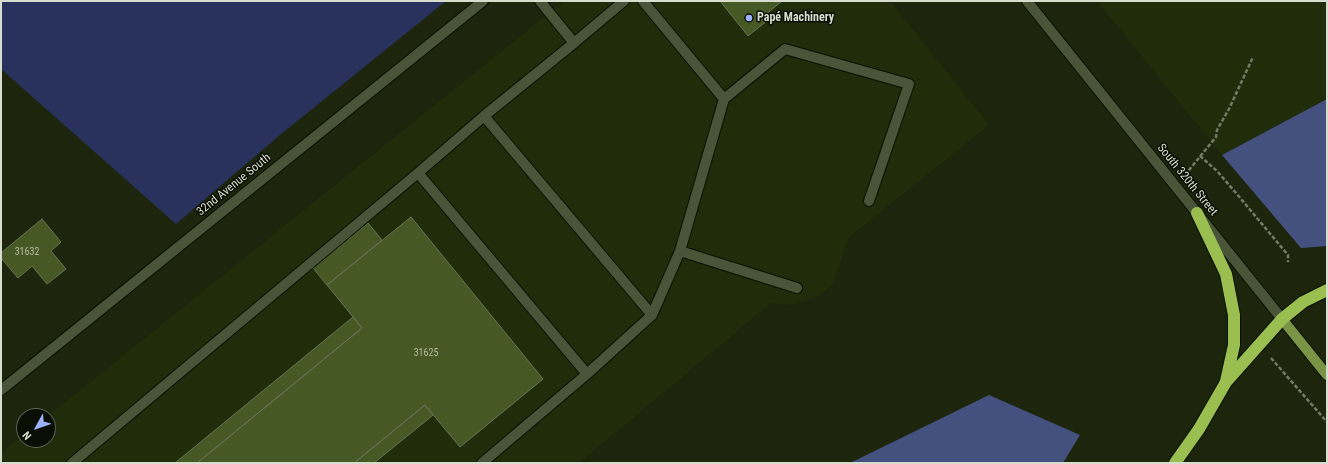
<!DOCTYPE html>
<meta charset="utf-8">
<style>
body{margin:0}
#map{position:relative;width:1328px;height:464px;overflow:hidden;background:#1d260c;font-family:"Roboto Condensed",sans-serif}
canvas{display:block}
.frame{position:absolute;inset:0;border:2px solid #d7ddcd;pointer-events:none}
.north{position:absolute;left:16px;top:408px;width:40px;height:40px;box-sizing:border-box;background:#0a0e04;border:1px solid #5c6154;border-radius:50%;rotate:230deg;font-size:11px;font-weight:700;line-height:16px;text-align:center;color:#d7ddcd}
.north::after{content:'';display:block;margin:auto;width:14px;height:18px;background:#9eb3fd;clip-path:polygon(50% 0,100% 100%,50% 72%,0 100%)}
</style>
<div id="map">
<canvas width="1328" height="464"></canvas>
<div class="frame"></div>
<div class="north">N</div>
</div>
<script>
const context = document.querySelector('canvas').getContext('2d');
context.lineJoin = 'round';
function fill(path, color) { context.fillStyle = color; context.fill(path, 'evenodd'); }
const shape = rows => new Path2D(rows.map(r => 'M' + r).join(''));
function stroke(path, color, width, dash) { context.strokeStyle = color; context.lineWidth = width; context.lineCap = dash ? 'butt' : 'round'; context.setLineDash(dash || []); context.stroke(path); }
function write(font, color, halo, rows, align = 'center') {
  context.font = font + ' "Roboto Condensed",sans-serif'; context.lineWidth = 3; context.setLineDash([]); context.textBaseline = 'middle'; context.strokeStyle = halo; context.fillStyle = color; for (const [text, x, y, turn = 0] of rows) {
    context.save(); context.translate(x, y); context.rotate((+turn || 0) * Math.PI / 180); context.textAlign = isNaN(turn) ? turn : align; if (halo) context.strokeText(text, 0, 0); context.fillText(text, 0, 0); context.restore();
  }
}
const built = shape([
 [564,1,890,1,989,125,849,237,833,284,819,296,793,305,771,303,579,463,1,463,1,453,24,435,24,440,48,440,48,416],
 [1097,1,1327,1,1327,99,1222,155]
]);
const green = shape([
 [1,1,446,1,280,135,176,224,1,69]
]);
const forest = shape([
 [1327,99,1327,246,1301,248,1222,155],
 [989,395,1080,435,1063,463,850,463]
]);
const building = shape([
 [720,1,782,1,764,16,768,20,748,36,720,1],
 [411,217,543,379,460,447,425,405,354,463,197,463,362,328,327,285,411,217],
 [42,219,61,242,51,251,66,269,47,284,32,266,18,278,1,258,1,253,42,219],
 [368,223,382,240,327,285,313,268,368,223],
 [353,317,362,328,197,463,175,463,353,317],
 [425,405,433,415,374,463,354,463,425,405]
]);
const path = shape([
 [1200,156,1217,171,1236,193,1288,255,1288,262],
 [1185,175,1216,137,1217,130,1229,109,1253,57],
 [1271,358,1327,422]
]);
const service = shape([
 [540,1,574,43,624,1],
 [643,1,724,99,680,251,797,288],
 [724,99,785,49,909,84,869,201],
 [484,116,652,315],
 [418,173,587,374],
 [72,463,418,173,484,116,574,43],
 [482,463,587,374,652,315,680,251]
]);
const minor = shape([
 [1,390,483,1]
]);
const secondary = shape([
 [1027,1,1282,319]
]);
const primary = shape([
 [1282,319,1327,375]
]);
const motorway = shape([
 [1197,213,1226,274,1234,315,1234,345,1226,381],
 [1175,463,1199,429,1226,382,1282,319,1303,302,1327,290]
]);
const markers = [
 [749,18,4,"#9eb3fd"]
];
const numberNames = [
 ["31632",27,252],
 ["31625",426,353]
];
const poiNames = [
 ["Papé Machinery",757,18]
];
const streetNames = [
 ["South 320th Street",1187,180,51],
 ["32nd Avenue South",234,185,-39]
];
fill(built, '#212c0a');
fill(green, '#28325c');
fill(forest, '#44517f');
fill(building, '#465824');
stroke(building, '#687356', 1);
stroke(service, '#080f00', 12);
stroke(minor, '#080f00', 12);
stroke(secondary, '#080f00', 12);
stroke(primary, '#080f00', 12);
stroke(motorway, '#080f00', 14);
stroke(path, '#737a65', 2.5, [4, 2]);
stroke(service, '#495438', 10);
stroke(minor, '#495438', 10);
stroke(secondary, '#495438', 10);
stroke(primary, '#7a9446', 10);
stroke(motorway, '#9abf50', 12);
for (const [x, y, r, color] of markers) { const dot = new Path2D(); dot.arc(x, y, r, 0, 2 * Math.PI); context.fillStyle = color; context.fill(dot); stroke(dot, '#0a0e04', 1.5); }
write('10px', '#b3bca3', null, numberNames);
write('bold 12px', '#d7ddcd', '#0a0e04', poiNames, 'left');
write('12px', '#d7ddcd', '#0a0e04', streetNames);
</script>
